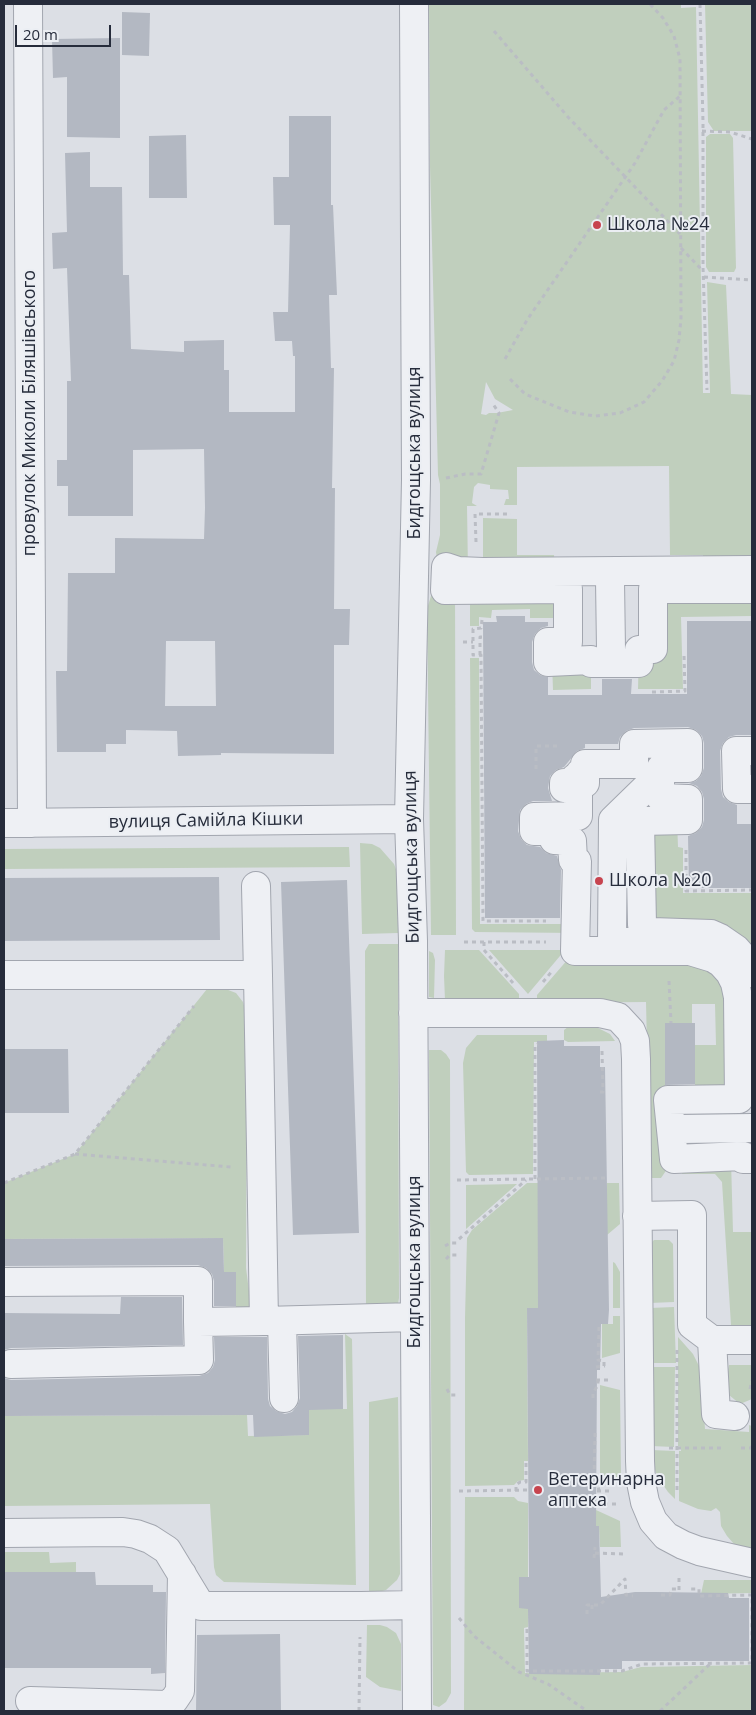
<!DOCTYPE html>
<meta charset="utf-8">
<style>
body{margin:0}
#map{position:relative;width:756px;height:1715px;overflow:hidden;background:#dcdfe5;font-family:"Open Sans",sans-serif}
canvas{display:block}
.frame{position:absolute;inset:0;border:5px solid #262c3b;pointer-events:none}
.scale{position:absolute;left:15px;top:25px;width:96px;height:22px;box-sizing:border-box;border:2px solid #262c3b;border-top:0;padding-left:6px;font-size:15px;line-height:18px;white-space:nowrap;color:#262c3b;-webkit-text-stroke:4px #ebeef3;paint-order:stroke}
</style>
<div id="map">
<canvas width="756" height="1715"></canvas>
<div class="frame"></div>
<div class="scale">20 m</div>
</div>
<script>
const context = document.querySelector('canvas').getContext('2d');
context.lineJoin = 'round';
function fill(path, color) { context.fillStyle = color; context.fill(path, 'evenodd'); }
const shape = rows => new Path2D(rows.map(r => 'M' + r).join(''));
function stroke(path, color, width, dash) { context.strokeStyle = color; context.lineWidth = width; context.lineCap = dash ? 'butt' : 'round'; context.setLineDash(dash || []); context.stroke(path); }
function write(font, color, halo, rows, align = 'center') {
  context.font = font + ' "Open Sans",sans-serif'; context.lineWidth = 4; context.setLineDash([]); context.textBaseline = 'middle'; context.strokeStyle = halo; context.fillStyle = color; for (const [text, x, y, turn = 0] of rows) {
    context.save(); context.translate(x, y); context.rotate((+turn || 0) * Math.PI / 180); context.textAlign = isNaN(turn) ? turn : align; if (halo) context.strokeText(text, 0, 0); context.fillText(text, 0, 0); context.restore();
  }
}
const green = shape([
 [429,4,681,4,681,8,696,7,703,393,710,393,707,282,726,285,731,394,752,395,752,570,704,570,703,555,670,555,669,466,517,467,517,505,504,505,506,499,509,499,508,490,490,489,490,485,478,483,474,487,472,503,477,506,467,506,468,571,437,559,436,552,440,535,440,484,438,475,430,166],
 [486,382,495,399,513,410,497,413,489,413,486,415,481,414],
 [705,4,752,4,752,131,714,131,708,122],
 [710,134,730,134,733,138,736,268,734,272,709,272,706,267,706,137],
 [483,518,517,519,517,555,554,555,555,572,483,572],
 [455,589,456,935,431,935,427,609,431,596,434,593],
 [470,589,568,589,559,618,530,618,530,609,492,610,491,618,479,617,479,626,470,626],
 [653,589,752,589,752,616,681,617,683,689,638,689,639,650],
 [470,658,479,658,480,924,567,924,576,933,475,932,472,929],
 [591,660,591,689,553,690,552,662],
 [677,820,678,847,683,848,683,893,752,893,752,973,652,932,640,821],
 [360,843,372,844,380,848,394,864,397,872,398,933,362,934],
 [349,847,350,867,4,869,4,849],
 [369,944,398,944,399,1298,398,1304,366,1312,365,951],
 [445,950,479,950,519,994,519,1002,445,1000,444,976],
 [489,950,565,950,528,994],
 [429,951,433,953,435,960,434,998,429,997],
 [575,951,721,963,740,1079,695,1099,695,1045,716,1045,715,1004,692,1004,692,1023,665,1023,665,1100,674,1159,661,1178,650,1178,646,1002,537,1003,537,995],
 [223,988,236,993,243,1002,247,1017,246,1268,252,1314,236,1312,236,1272,224,1272,223,1238,4,1239,4,1183,75,1154,207,989],
 [568,1027,598,1028,610,1034,615,1041,568,1042,564,1040,564,1030],
 [477,1035,547,1035,547,1042,534,1042,533,1174,469,1175,466,1172,463,1063,466,1048],
 [429,1050,441,1050,446,1054,450,1060,451,1693,446,1702,439,1707,433,1705],
 [731,1160,733,1232,752,1232,752,1325,731,1325,722,1182,715,1174,682,1174,683,1164],
 [527,1183,538,1183,539,1308,527,1309,528,1461,524,1461,524,1480,518,1481,514,1485,465,1486,465,1318,467,1238,472,1230],
 [607,1183,619,1183,620,1224,607,1235],
 [517,1184,466,1229,466,1185],
 [654,1240,669,1240,673,1244,674,1302,650,1303,649,1245],
 [613,1262,615,1263,620,1272,620,1308,613,1308],
 [674,1307,676,1363,650,1363,650,1308],
 [613,1316,620,1316,620,1353,602,1358,602,1324,613,1324],
 [345,1334,352,1339,356,1585,224,1582,216,1575,214,1567,210,1504,4,1506,4,1416,247,1415,248,1436,309,1435,309,1409,347,1409],
 [678,1337,693,1354,701,1370,705,1429,749,1432,749,1425,752,1426,752,1551,745,1550,734,1544,727,1536,721,1526,720,1512,716,1508,711,1511,698,1509,679,1501,679,1451,681,1451,681,1447,678,1446],
 [729,1365,752,1365,752,1399,740,1404,729,1395,727,1378],
 [650,1367,675,1367,674,1447,651,1446],
 [600,1385,620,1390,621,1477,621,1480,600,1485],
 [398,1397,400,1574,397,1580,386,1590,379,1592,369,1592,369,1402],
 [651,1450,675,1451,675,1499,668,1492,657,1476,652,1460],
 [465,1497,514,1497,518,1501,528,1503,528,1577,519,1577,519,1608,529,1608,528,1627,524,1628,525,1673,622,1672,641,1667,752,1665,752,1711,464,1711],
 [591,1510,596,1510,620,1521,621,1547,600,1547,599,1527,591,1526],
 [4,1552,49,1552,50,1563,76,1562,76,1572,4,1572],
 [704,1580,752,1580,752,1593,701,1594],
 [367,1625,380,1625,387,1627,396,1633,401,1644,401,1691,380,1687,366,1677]
]);
const building = shape([
 [122,12,150,13,149,56,122,55],
 [120,38,120,138,67,137,67,77,53,78,52,39],
 [289,116,331,116,331,205,333,205,337,295,329,295,331,368,334,368,332,488,335,488,334,609,350,609,349,645,334,645,334,754,221,753,221,755,178,756,177,731,126,730,126,744,106,744,106,752,57,752,56,671,67,671,68,573,115,573,115,538,204,539,205,508,204,449,133,450,133,516,68,516,68,486,57,486,57,460,67,460,67,381,71,381,67,268,53,269,52,233,67,232,65,153,90,152,90,187,122,187,123,275,129,275,131,349,184,352,184,341,224,340,224,370,229,370,229,412,295,412,295,356,293,356,292,341,275,341,273,312,288,312,290,225,274,225,273,177,289,177],
 [166,641,215,641,216,706,165,706],
 [186,135,187,198,149,198,149,136],
 [496,616,525,616,525,622,548,622,548,626,541,628,535,634,532,642,532,662,534,670,540,675,548,677,548,695,602,695,602,679,632,679,631,694,687,694,687,621,752,621,752,735,736,735,729,737,723,743,720,751,721,789,723,797,729,802,737,805,737,824,752,824,752,888,689,888,688,836,696,833,702,827,704,820,704,799,702,792,697,786,689,783,696,781,701,776,704,768,704,743,702,736,696,730,688,727,634,728,626,731,620,737,618,744,585,744,585,748,577,751,564,767,556,770,550,776,548,788,552,801,533,801,526,804,520,810,518,831,521,839,527,845,540,847,546,853,557,856,561,870,560,918,485,918,483,622,497,622],
 [219,877,220,940,4,941,4,878],
 [347,880,359,1233,293,1235,281,882],
 [665,1023,695,1023,695,1084,665,1085],
 [564,1040,564,1046,600,1046,600,1067,605,1067,609,1310,608,1324,601,1324,600,1370,597,1370,596,1526,599,1526,601,1597,635,1592,656,1592,728,1593,729,1598,749,1598,749,1661,622,1661,622,1669,600,1669,600,1675,529,1674,528,1609,519,1608,519,1577,529,1577,527,1308,538,1308,537,1041],
 [4,1049,68,1049,69,1113,4,1113],
 [223,1238,224,1272,236,1272,236,1306,214,1306,214,1281,212,1274,206,1268,198,1265,4,1266,4,1239],
 [121,1297,182,1297,183,1345,11,1348,4,1350,4,1313,120,1314],
 [343,1335,343,1409,309,1410,309,1435,254,1437,253,1415,4,1416,4,1378,11,1380,199,1376,208,1373,213,1367,215,1360,214,1337,267,1337,268,1399,270,1406,276,1411,285,1414,292,1412,297,1406,300,1398,298,1336],
 [4,1572,95,1572,96,1585,153,1585,153,1592,166,1592,165,1673,151,1674,151,1668,4,1668],
 [280,1634,281,1711,196,1711,197,1635]
]);
const path = shape([
 [700,4,703,122,703,267,707,390],
 [494,31,568,117,680,234],
 [702,131,730,132,752,139],
 [681,248,703,271],
 [704,277,752,280],
 [505,359,527,320,635,163,664,110,680,96],
 [510,379,525,394,569,412,595,416,620,413,644,402,662,381,674,361,679,340,681,318,680,59,674,36,663,18,650,4],
 [446,478,465,474,481,474,499,413,493,404],
 [476,542,475,514,511,514],
 [482,620,481,628,473,629,473,655,481,655,483,921,546,921],
 [463,642,473,642],
 [480,655,480,637,484,637],
 [652,692,685,691,684,655],
 [536,769,536,746,561,746],
 [686,850,686,891,752,890],
 [464,942,546,942],
 [484,942,484,950,513,983],
 [669,981,671,1023],
 [543,982,553,970],
 [600,1092,603,1092,602,1051],
 [75,1154,231,1167],
 [535,1179,535,1045,538,1044],
 [457,1180,607,1178],
 [4,1183,75,1154,194,1006],
 [459,1239,526,1180],
 [445,1246,450,1243,459,1243],
 [446,1259,450,1255,459,1255],
 [599,1327,598,1360,604,1361,604,1366],
 [677,1350,677,1494],
 [596,1367,605,1366],
 [596,1380,608,1380],
 [447,1389,450,1395,459,1395],
 [750,1389,752,1380],
 [593,1398,593,1393,598,1385,598,1380],
 [595,1433,594,1480,598,1485,599,1491],
 [669,1448,725,1448],
 [741,1448,751,1448,752,1446],
 [459,1491,528,1490],
 [516,1491,516,1485,520,1482,526,1482,526,1462],
 [597,1491,613,1491],
 [596,1504,616,1504],
 [595,1553,625,1554],
 [594,1558,595,1547],
 [679,1578,679,1592],
 [661,1595,670,1595,671,1589,679,1589],
 [592,1605,592,1613],
 [587,1614,587,1605,600,1605,625,1579,626,1595,633,1596],
 [459,1618,474,1636,519,1672,548,1684,587,1711],
 [527,1629,527,1671,622,1671,642,1664,752,1663,752,1595,699,1596,699,1589,691,1589],
 [359,1711,360,1637],
 [660,1711,710,1664]
]);
const minor = shape([
 [28,4,32,823],
 [414,4,416,480,409,819,413,941,417,1711],
 [752,570,483,572,458,571,446,567,445,590,568,589,568,642,548,642,548,662,591,660,591,663,639,663,639,650,653,649,653,589,752,589],
 [610,580,611,650],
 [752,751,736,751,737,789,752,789],
 [4,823,409,819],
 [639,942,612,942,613,820,651,783],
 [752,973,745,959,736,949,720,938,711,934,652,932,645,930,642,925,640,821,688,820,688,799,661,798,660,783,661,768,688,768,688,743,634,744,634,764,585,764,585,773,580,773,580,777,585,777,585,783,578,783,578,778,575,778,575,783,564,783,564,788,578,789,578,816,534,817,534,831,554,831,554,840,572,841,573,860,577,861,575,951,690,951,713,958,721,963,730,973,735,983,738,997,739,1099,668,1100,674,1159,743,1156,743,1159,752,1159],
 [4,975,258,975,256,886],
 [258,975,264,1321,415,1317],
 [413,1013,600,1013,618,1017,631,1031,635,1041,636,1059,640,1461,641,1482,645,1502,653,1521,666,1536,683,1545,699,1551,752,1563],
 [681,1129,752,1128],
 [637,1216,692,1215,692,1325,712,1340,716,1414,735,1416],
 [4,1282,198,1281,198,1322,264,1321],
 [282,1321,284,1398],
 [712,1340,752,1340],
 [11,1364,199,1360,198,1322],
 [4,1533,123,1532,136,1534,150,1539,167,1550,201,1606,361,1606,416,1605],
 [30,1701,167,1705,174,1700,180,1691,182,1574]
]);
const markers = [
 [597,225,5,"#c7444f"],
 [599,881,5,"#c7444f"],
 [538,1490,5,"#c7444f"]
];
const poiNames = [
 ["Школа №24",607,225],
 ["Школа №20",609,881],
 ["Ветеринарна",548,1480],
 ["аптека",548,1501]
];
const streetNames = [
 ["провулок Миколи Біляшівського",30,413,-90],
 ["Бидгощська вулиця",415,453,-90],
 ["вулиця Самійла Кішки",206,821,-1],
 ["Бидгощська вулиця",412,857,-91],
 ["Бидгощська вулиця",415,1262,-90]
];
fill(green, '#c0cfbd');
fill(building, '#b3b8c2');
stroke(minor, '#a2a6af', 30);
stroke(path, '#babdc4', 3, [4, 4]);
stroke(minor, '#eef0f4', 28);
for (const [x, y, r, color] of markers) { const dot = new Path2D(); dot.arc(x, y, r, 0, 2 * Math.PI); context.fillStyle = color; context.fill(dot); stroke(dot, '#ebeef3', 2); }
write('18px', '#262c3b', '#ebeef3', poiNames, 'left');
write('18px', '#262c3b', '#ebeef3', streetNames);
</script>
